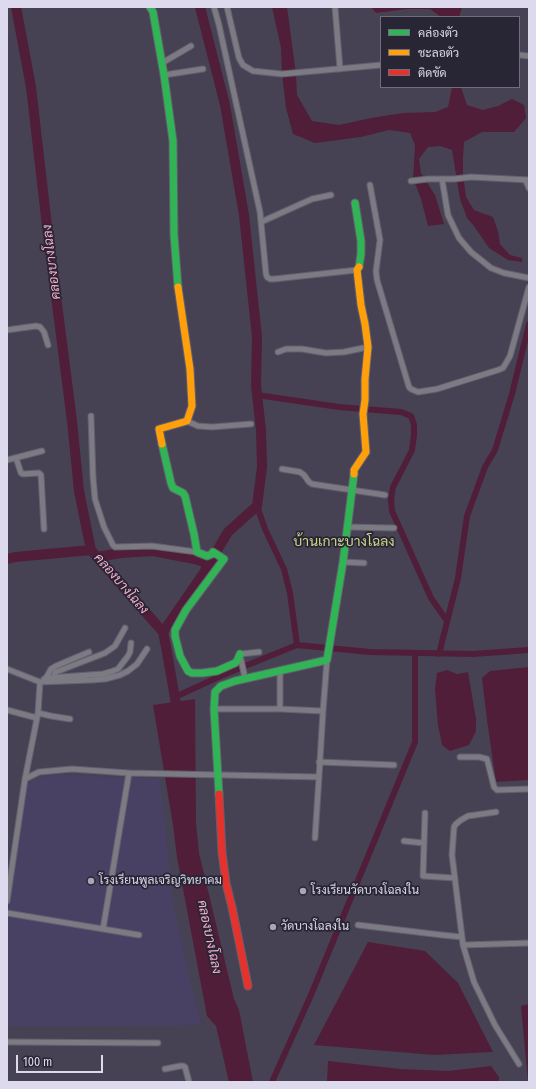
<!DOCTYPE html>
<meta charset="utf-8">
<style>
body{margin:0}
#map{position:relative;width:536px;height:1089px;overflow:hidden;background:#464254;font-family:"Fira Sans Condensed",Sarabun,sans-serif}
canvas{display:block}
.frame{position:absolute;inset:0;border:8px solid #dedaee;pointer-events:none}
.legend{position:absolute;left:380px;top:16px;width:140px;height:72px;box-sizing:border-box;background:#282534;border:1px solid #716d7e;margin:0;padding:5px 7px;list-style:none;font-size:12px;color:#dedaee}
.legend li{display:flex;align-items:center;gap:8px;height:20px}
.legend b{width:20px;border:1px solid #716d7e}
.scale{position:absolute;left:16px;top:1055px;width:87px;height:18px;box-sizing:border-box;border:2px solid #dedaee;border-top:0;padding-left:5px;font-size:12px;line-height:14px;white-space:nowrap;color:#dedaee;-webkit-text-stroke:3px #282534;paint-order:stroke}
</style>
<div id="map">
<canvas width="536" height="1089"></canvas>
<div class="frame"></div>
<ul class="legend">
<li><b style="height:5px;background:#30b455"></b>คล่องตัว</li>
<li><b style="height:5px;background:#ff9f0a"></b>ชะลอตัว</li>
<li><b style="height:5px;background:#e5322d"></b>ติดขัด</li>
</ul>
<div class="scale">100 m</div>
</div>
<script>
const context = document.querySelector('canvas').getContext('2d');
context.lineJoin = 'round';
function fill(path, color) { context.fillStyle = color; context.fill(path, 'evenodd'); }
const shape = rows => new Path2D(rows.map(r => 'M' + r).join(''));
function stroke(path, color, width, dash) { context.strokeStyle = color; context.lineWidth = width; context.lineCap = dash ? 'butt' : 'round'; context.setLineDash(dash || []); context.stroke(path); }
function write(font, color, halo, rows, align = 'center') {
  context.font = font + ' "Fira Sans Condensed",Sarabun,sans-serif'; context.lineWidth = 3.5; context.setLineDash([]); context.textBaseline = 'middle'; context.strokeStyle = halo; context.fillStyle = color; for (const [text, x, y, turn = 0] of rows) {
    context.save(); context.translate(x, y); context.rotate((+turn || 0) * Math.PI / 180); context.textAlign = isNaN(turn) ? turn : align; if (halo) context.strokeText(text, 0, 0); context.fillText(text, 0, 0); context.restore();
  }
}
const built = shape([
 [57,775,160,779,173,903,196,1008,201,1024,172,1026,7,1026,7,911,25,786,36,778]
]);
const water = shape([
 [272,7,287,7,296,74,297,95,312,121,339,125,371,118,403,113,435,112,448,107,452,87,461,87,467,105,483,110,498,106,512,99,524,105,526,118,514,132,482,132,464,142,463,158,463,175,466,197,474,210,493,217,498,231,500,244,510,255,522,258,522,262,508,260,489,248,474,226,467,218,460,199,452,150,440,146,428,147,419,159,421,173,435,195,444,224,428,226,421,199,413,178,415,145,410,133,389,130,361,137,315,143,293,134,286,108,282,74,281,48],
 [371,7,465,7,462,8,459,17,441,17,430,9,407,9,376,13],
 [529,667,529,780,496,782,487,720,482,678,490,671],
 [447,670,457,674,468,672,476,719,476,731,469,745,450,751,442,745,438,725,435,689,437,673],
 [195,699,196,823,199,853,234,999,239,1010,253,1082,229,1082,216,1026,207,1016,177,857,173,825,153,705],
 [368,942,425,951,458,983,493,1052,434,1055,314,1045],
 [529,1004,529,1082,528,1082,521,1006],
 [328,1061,400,1069,448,1071,491,1066,499,1077,499,1082,327,1082]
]);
const canal = shape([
 [257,395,339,407,401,412,411,416,414,425,414,435,412,450,406,462,393,487,391,500,392,511,431,598,447,621],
 [257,506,265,529,284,569,290,593,297,645],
 [439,654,458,578,467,516,485,467,495,450,512,394,529,324],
 [175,697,223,675,297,645,370,652,473,654,529,650],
 [272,1082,311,995,415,742,415,653]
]);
const river = shape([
 [16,7,31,87,47,226,72,421,79,491,91,550,163,632,166,647,178,715],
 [97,557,121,553,153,551,195,559,209,564],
 [7,559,15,557,91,550],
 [163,632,203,574,228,532,257,506,262,467,261,430,256,385,257,337,244,215,225,105,200,7]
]);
const street = shape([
 [214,7,219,25,260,212,266,274,267,277,270,279,274,279,357,270],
 [227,7,239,58,243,65,253,71,282,74,381,65],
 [335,7,340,69],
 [519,55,529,56],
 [162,63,191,46],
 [164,75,203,69],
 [442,179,448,215,459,238,471,252,491,268,504,273,529,278],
 [411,181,428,179,454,179,471,177,529,180],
 [526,181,529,188],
 [370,185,380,240,376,271,377,280,409,387,411,389,418,392,437,389,498,370,503,368,506,363,510,356,529,287],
 [261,222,312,199,331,195],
 [7,330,36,326,40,327,44,332,48,345],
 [278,352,286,349,302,349,326,353,344,352,368,347],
 [91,416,93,477,95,499,104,527,113,545,115,547,152,546,197,552],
 [187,421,198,426,212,427,251,424],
 [16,458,21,473,23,474,39,473,41,475,44,529],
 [7,460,42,451],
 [282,469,300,472,304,475,309,482,312,484,385,495],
 [347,527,394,528],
 [343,562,364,563],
 [240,654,259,652],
 [240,655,245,678],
 [7,669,40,682,38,713,25,779,7,901],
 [280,670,280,709],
 [46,678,103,674,113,671,118,669,128,656,130,652,131,643],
 [53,678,55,673,56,672,105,653,115,646,125,628],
 [44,679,46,678,51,669,56,666,89,652],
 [40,682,92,680,105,679,120,675,128,671,137,664,147,649],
 [214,709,280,709,323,711,327,660],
 [7,710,37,718],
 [38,713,51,716,70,719],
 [460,757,479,757,487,759,494,787,497,790,529,789],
 [319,762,394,765],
 [319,777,323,711],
 [25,779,39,772,72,769,129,773,319,777,315,838],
 [496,812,468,816,461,820,456,824,454,827,452,855,463,945,474,982,495,1025,519,1064],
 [425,813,423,876,455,878],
 [404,841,424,843],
 [7,913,139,935],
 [358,925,442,935,462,937],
 [103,929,129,773],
 [463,945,529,943],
 [7,1042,158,1043],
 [165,1069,180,1066,183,1066,185,1067,189,1082]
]);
const fast = shape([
 [150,7,153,12,164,75,173,141,174,235,178,287],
 [355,203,361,241,361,254,359,267],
 [162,444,171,483,173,488,183,493,185,496,194,534,197,552,207,556,212,554,213,552,224,559,186,610,175,630,175,636,180,656,188,671,192,673,202,673,217,671,235,663,237,661,240,654,240,655],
 [219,794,214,709,215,692,221,686,235,681,327,660,343,562,354,474]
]);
const slow = shape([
 [162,444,159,429,187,421,192,406,190,369,178,287],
 [354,474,354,470,366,452,363,414,365,400,365,379,368,347,365,324,361,305,357,270,359,267]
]);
const jam = shape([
 [219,794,222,852,226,883,232,907,248,986]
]);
const markers = [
 [91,881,4,"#a9a5b8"],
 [303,891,4,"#a9a5b8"],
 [273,927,4,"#a9a5b8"]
];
const poiNames = [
 ["โรงเรียนพูลเจริญวิทยาคม",99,881],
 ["โรงเรียนวัดบางโฉลงใน",311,891],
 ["วัดบางโฉลงใน",281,927]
];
const waterNames = [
 ["คลองบางโฉลง",52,262,-97],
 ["คลองบางโฉลง",121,584,49],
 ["คลองบางโฉลง",209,937,78]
];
const quarterNames = [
 ["บ้านเกาะบางโฉลง",344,542]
];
fill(built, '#494164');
fill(water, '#501e38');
stroke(canal, '#501e38', 6);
stroke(river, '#501e38', 10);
stroke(street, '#625f6e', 7);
stroke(fast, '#625f6e', 9);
stroke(slow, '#625f6e', 9);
stroke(jam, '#625f6e', 9);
stroke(street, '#7c7a82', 5);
stroke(fast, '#30b455', 7);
stroke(slow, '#ff9f0a', 7);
stroke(jam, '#e5322d', 7);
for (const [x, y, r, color] of markers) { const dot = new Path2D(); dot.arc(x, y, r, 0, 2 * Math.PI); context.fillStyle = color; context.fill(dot); stroke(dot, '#282534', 1.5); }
write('12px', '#dedaee', '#282534', poiNames, 'left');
write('italic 13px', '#f9afcd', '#282534', waterNames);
write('14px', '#ced689', '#282534', quarterNames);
</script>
